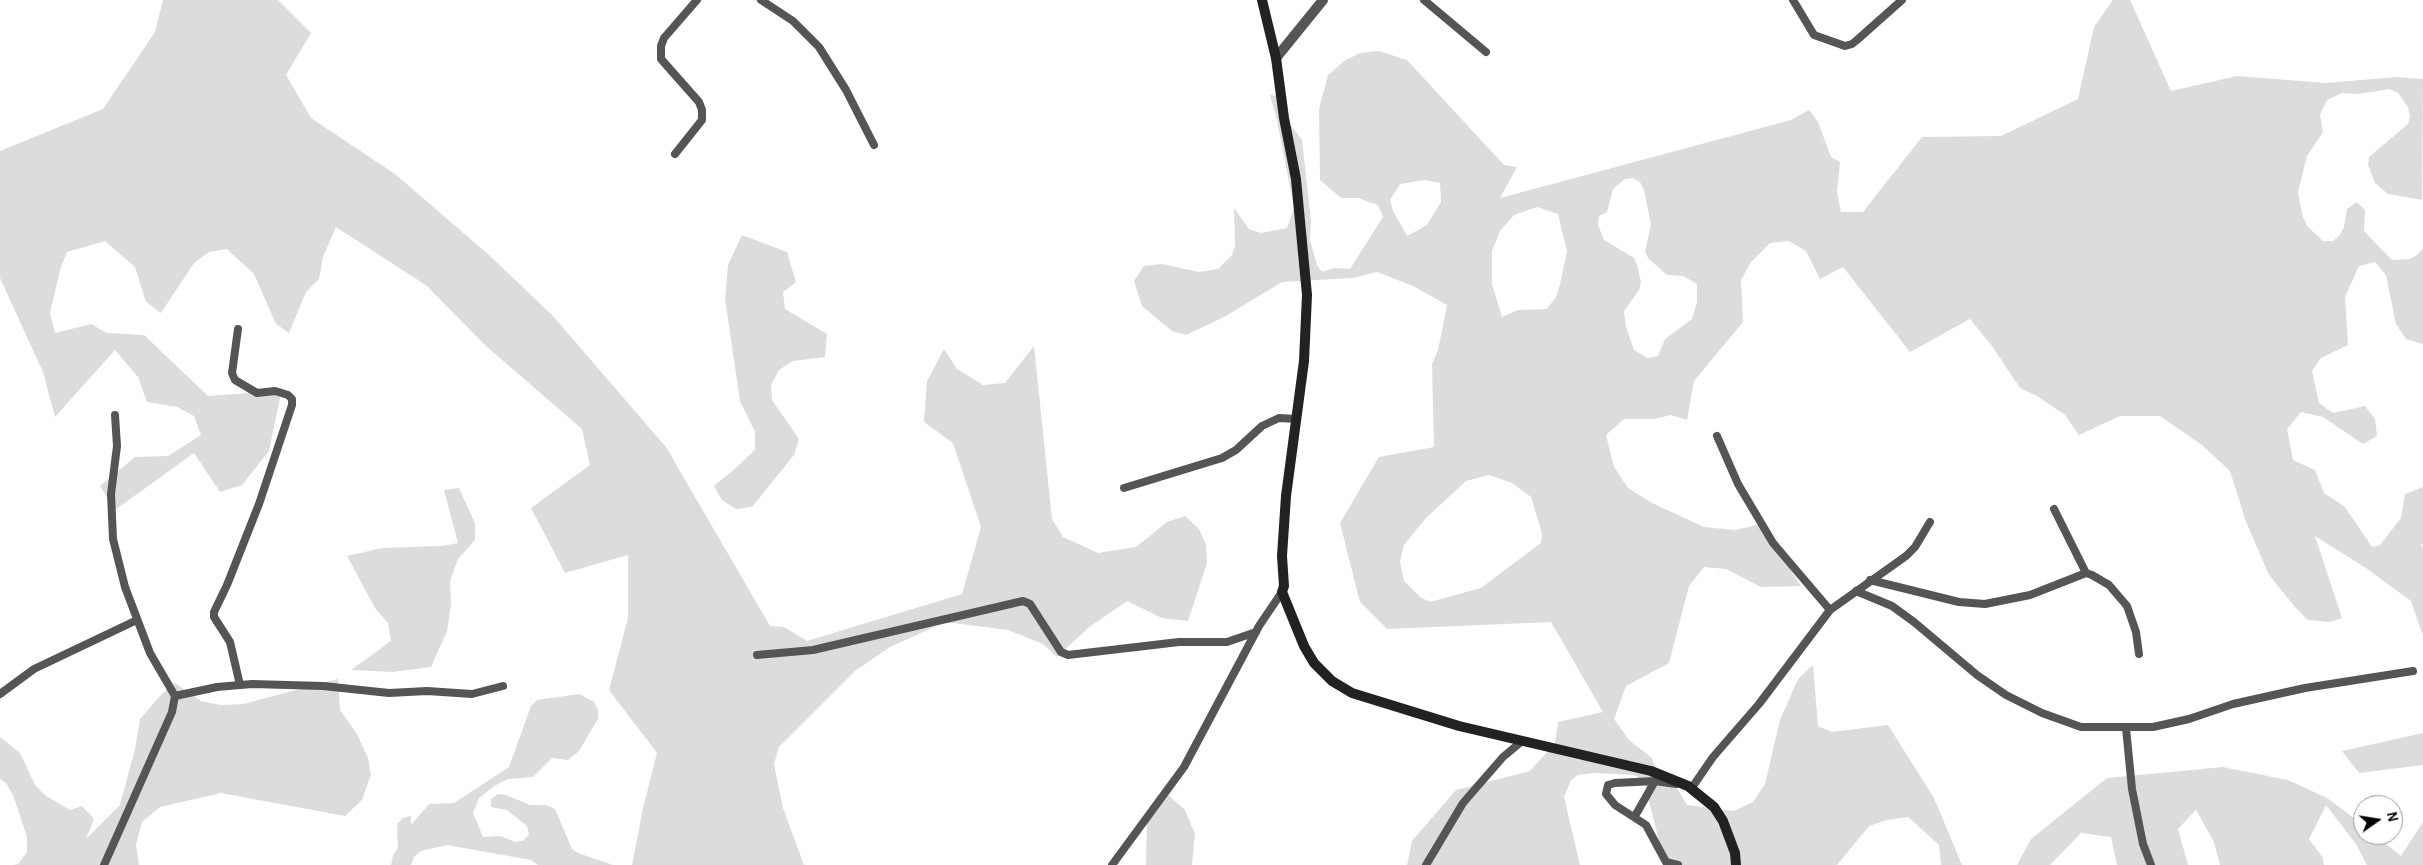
<!DOCTYPE html>
<style>
body{margin:0}
#map{position:relative;width:2423px;height:865px;overflow:hidden;background:#fff;font-family:"Alegreya Sans",sans-serif}
canvas{display:block}
.north{position:absolute;left:2353px;top:795px;width:50px;height:50px;box-sizing:border-box;background:#fff;border:1px solid #999;border-radius:50%;rotate:77deg;font-size:14px;font-weight:700;line-height:20px;text-align:center;color:#000}
.north::after{content:'';display:block;margin:auto;width:18px;height:22px;background:#000;clip-path:polygon(50% 0,100% 100%,50% 72%,0 100%)}
</style>
<div id="map">
<canvas width="2423" height="865"></canvas>
<div class="north">N</div>
</div>
<script>
const context = document.querySelector('canvas').getContext('2d');
context.lineJoin = 'round';
function fill(path, color) { context.fillStyle = color; context.fill(path, 'evenodd'); }
const shape = rows => new Path2D(rows.map(r => 'M' + r).join(''));
function stroke(path, color, width, dash) { context.strokeStyle = color; context.lineWidth = width; context.lineCap = dash ? 'butt' : 'round'; context.setLineDash(dash || []); context.stroke(path); }
const green = shape([
 [163,0,278,0,311,33,286,75,311,118,395,174,489,255,552,315,666,447,770,626,784,627,807,641,962,594,981,527,953,443,924,422,927,381,944,349,957,369,983,385,1005,383,1034,346,1052,519,1063,537,1098,553,1136,547,1167,522,1185,516,1199,529,1206,545,1207,563,1188,621,1162,618,1127,601,1088,628,1057,657,1043,644,1008,630,945,622,890,647,855,671,779,747,774,764,783,808,804,865,632,865,643,808,657,753,609,690,628,618,628,555,565,573,531,508,590,465,582,429,486,346,427,286,336,227,323,257,319,279,306,292,289,333,276,324,254,274,227,249,209,252,194,263,161,313,146,302,135,267,105,241,67,252,60,270,50,313,55,333,91,324,107,333,144,335,208,396,275,391,282,388,269,451,242,485,220,492,194,453,115,510,100,486,135,457,168,456,201,435,194,416,177,407,147,402,138,377,115,350,55,417,43,372,0,278,0,151,103,109,155,32],
 [2113,0,2130,0,2171,91,2237,76,2326,83,2397,77,2423,79,2422,200,2388,194,2375,183,2368,165,2369,157,2408,124,2410,116,2408,107,2398,93,2390,89,2358,94,2342,93,2327,100,2320,115,2323,132,2307,156,2298,192,2302,214,2307,226,2323,241,2333,241,2340,235,2344,227,2347,209,2357,202,2365,210,2364,231,2392,260,2410,259,2417,255,2423,248,2423,344,2406,339,2396,324,2386,275,2375,262,2359,266,2345,297,2348,345,2321,358,2312,371,2319,403,2333,413,2365,406,2375,419,2377,436,2363,444,2323,417,2301,412,2287,429,2293,460,2315,470,2324,493,2345,507,2372,547,2380,545,2401,518,2405,494,2423,487,2423,544,2421,544,2423,548,2423,636,2411,601,2366,568,2315,536,2342,618,2330,622,2308,620,2295,607,2269,575,2246,522,2230,471,2202,445,2160,416,2120,416,2079,435,2065,415,2037,396,2020,388,1992,346,1970,319,1910,352,1843,267,1820,279,1806,251,1789,241,1770,243,1751,262,1741,280,1743,322,1694,381,1687,420,1671,415,1654,419,1624,419,1606,435,1614,467,1628,488,1652,503,1704,527,1735,530,1761,524,1801,586,1761,587,1726,569,1704,567,1689,586,1669,663,1626,686,1614,719,1629,740,1652,758,1658,777,1677,788,1687,805,1734,811,1753,802,1765,784,1780,720,1798,679,1813,665,1818,726,1832,732,1888,725,1934,798,1962,865,1941,865,1939,845,1908,817,1887,820,1869,826,1837,865,1665,865,1644,781,1634,775,1594,773,1578,775,1571,780,1564,797,1580,865,1407,865,1412,841,1456,790,1530,771,1555,743,1558,722,1603,712,1551,622,1387,629,1360,602,1340,523,1379,457,1434,447,1432,364,1438,350,1447,305,1413,286,1377,272,1353,278,1282,282,1224,317,1186,335,1172,331,1142,306,1134,281,1144,266,1162,264,1199,272,1218,269,1232,255,1235,246,1234,208,1249,229,1261,233,1287,228,1294,208,1277,120,1270,95,1278,96,1286,119,1302,140,1311,221,1310,240,1317,265,1322,272,1335,268,1350,269,1383,217,1378,205,1358,198,1341,198,1320,180,1319,109,1328,75,1344,61,1360,53,1379,51,1407,60,1504,165,1517,167,1500,198,1791,120,1809,110,1818,122,1831,157,1840,162,1837,193,1841,212,1863,212,1922,137,2001,136,2078,99,2094,27],
 [1633,178,1640,182,1644,190,1651,225,1645,251,1648,258,1667,275,1683,276,1697,284,1697,302,1692,319,1665,339,1658,356,1648,358,1634,350,1626,327,1624,311,1639,290,1641,282,1637,265,1634,258,1604,240,1598,225,1599,216,1607,212,1613,189,1625,179],
 [1425,180,1440,183,1441,202,1427,225,1407,236,1393,211,1390,200,1400,184],
 [1537,207,1558,214,1567,251,1560,284,1556,297,1547,309,1518,310,1502,317,1492,284,1492,251,1500,231,1514,215],
 [1489,475,1512,483,1531,497,1542,533,1541,543,1481,588,1430,602,1420,597,1404,581,1400,562,1404,545,1426,518,1466,481],
 [742,235,787,252,796,282,783,292,785,309,827,334,825,357,793,361,779,370,771,385,772,400,799,439,794,455,752,507,736,509,722,500,714,486,730,473,755,450,755,432,740,401,725,299,728,265],
 [459,488,475,523,475,540,458,559,450,581,451,605,447,631,431,667,392,672,351,670,391,641,388,623,375,608,347,556,382,548,441,546,458,543,444,490],
 [338,679,340,710,357,734,368,758,371,775,362,800,345,816,221,793,160,807,142,822,136,845,139,865,14,865,18,864,27,852,27,837,13,795,6,783,0,779,0,737,20,753,35,785,46,796,70,810,82,806,94,819,86,839,120,805,135,749,140,719,160,696,175,683,201,701,220,705,243,704],
 [579,694,594,702,598,710,598,719,579,751,568,760,552,758,533,777,508,779,494,786,479,798,473,813,483,837,500,836,516,842,524,840,529,834,527,826,507,810,491,807,491,799,498,794,506,795,530,805,546,805,555,809,572,849,578,853,613,865,538,865,531,860,447,845,421,851,414,857,411,865,391,865,393,855,398,848,397,824,403,818,411,816,411,825,429,804,454,803,509,767,531,706,537,700],
 [2423,733,2423,765,2359,773,2342,751],
 [2223,767,2288,780,2327,798,2363,825,2363,835,2375,835,2401,856,2423,822,2423,865,2367,865,2356,844,2326,805,2309,839,2323,858,2324,865,2220,865,2214,842,2196,810,2178,829,2188,865,2117,865,2111,837,2081,833,2050,865,2017,865,2031,839,2107,778],
 [1166,793,1185,810,1195,834,1192,865,1146,865,1147,814]
]);
const minor = shape([
 [761,0,793,21,819,47,846,90,874,145],
 [1424,0,1486,52],
 [1793,0,1814,35,1845,46,1852,44,1857,40,1902,0],
 [675,154,702,120,702,110,699,102,661,59,661,46,664,38,697,0],
 [238,329,232,373,235,380,257,393,275,391,288,395,292,399,292,405,259,504,227,585,214,612,214,617,230,642,240,685],
 [115,415,117,446,111,494,113,539,125,587,150,653,175,696,217,687,252,684,323,686,389,693,427,691,472,694,503,686],
 [1717,436,1738,484,1773,543,1830,610],
 [1124,488,1222,458,1236,450,1262,426,1279,418,1297,419],
 [2054,509,2086,573],
 [1870,580,1959,602,1985,604,2030,595,2086,573,2092,575,2109,585,2127,606,2136,632,2139,654],
 [1856,591,1892,606,1914,622,1977,675,2006,695,2042,713,2081,727,2153,727,2189,719,2233,704,2305,688,2413,671],
 [757,655,813,650,1023,601,1030,604,1061,652,1068,655,1179,642,1227,642,1256,632],
 [0,694,34,669,137,620],
 [2126,728,2132,789,2143,844,2151,865],
 [1676,784,1655,781,1615,783,1608,785,1606,794,1615,805,1646,825,1666,862,1678,865],
 [1691,789,1713,757,1759,704,1830,610,1906,556,1915,547,1930,522],
 [1635,816,1655,781],
 [104,865,172,712,175,696],
 [1112,865,1184,767,1259,626,1282,592],
 [1426,865,1463,803,1503,757,1521,742]
]);
const tertiary = shape([
 [1276,58,1323,0]
]);
const secondary = shape([
 [1262,0,1276,58,1284,118,1296,179,1307,295,1304,361,1286,496,1282,556,1284,586,1282,592,1304,646,1314,663,1332,681,1352,693,1459,726,1651,771,1688,786,1714,807,1723,821,1735,853,1736,865]
]);
fill(green, '#dcdcdc');
stroke(minor, '#555', 8);
stroke(tertiary, '#555', 10);
stroke(secondary, '#222', 10);
</script>
